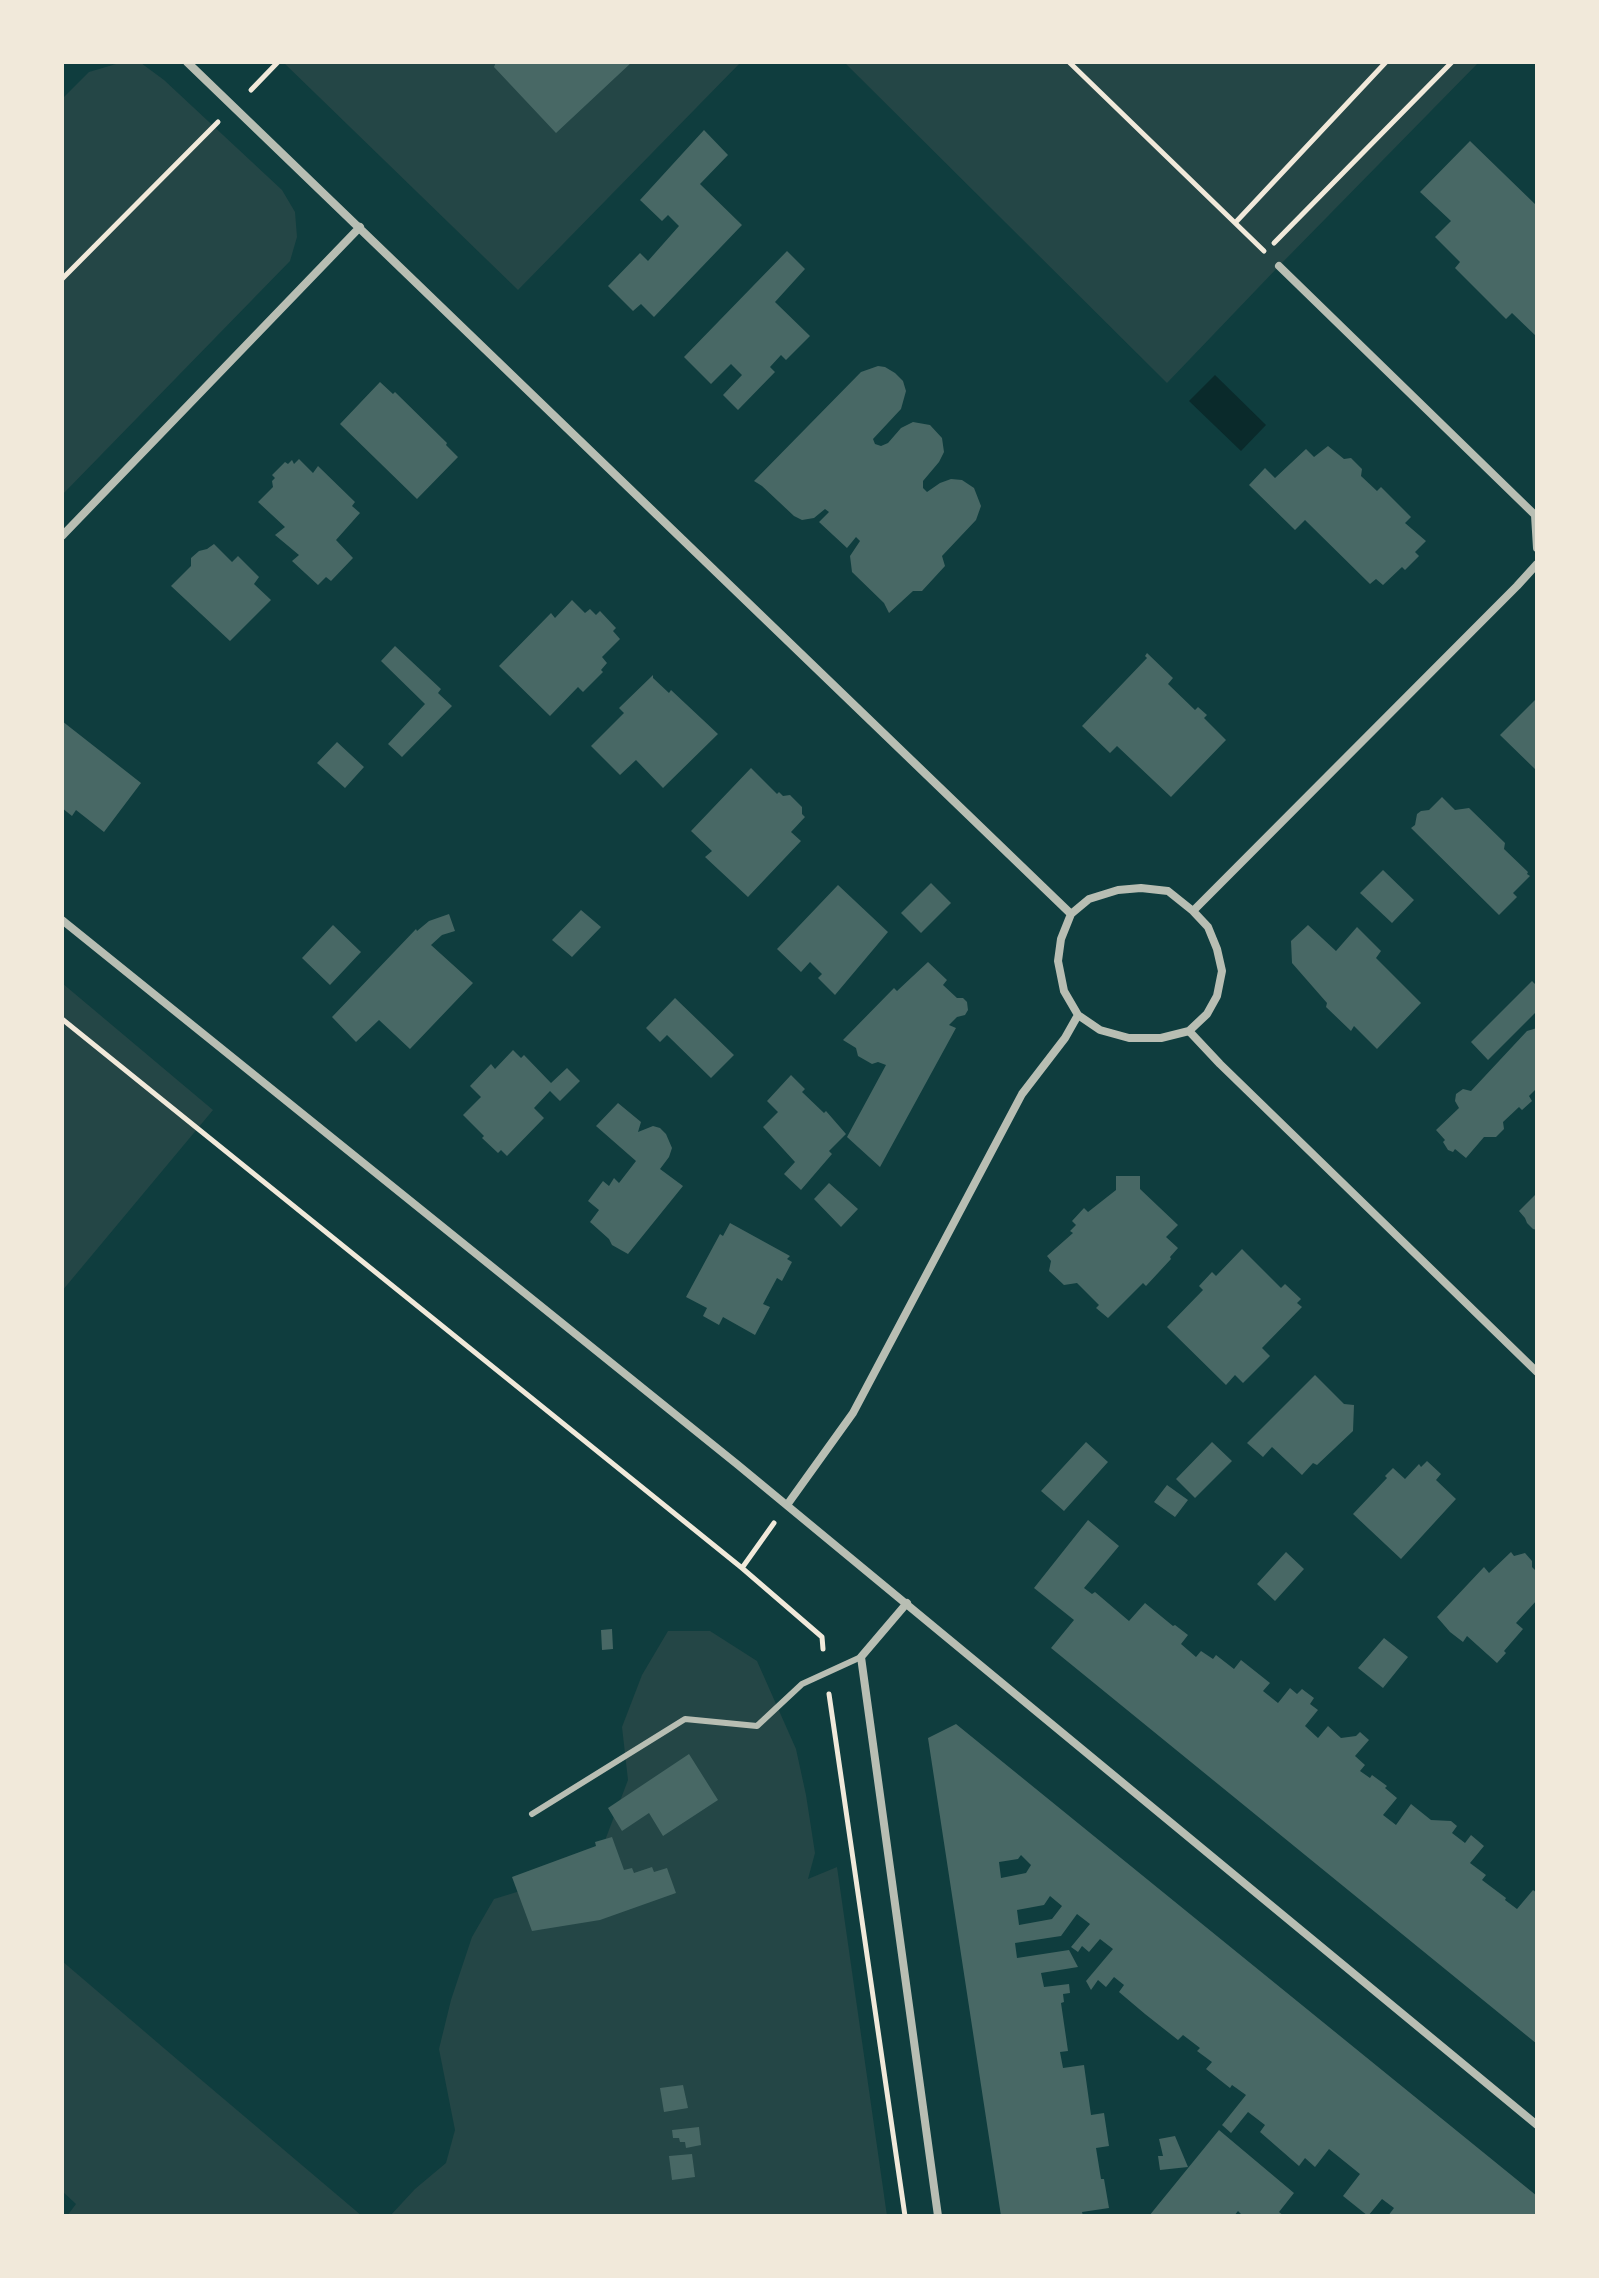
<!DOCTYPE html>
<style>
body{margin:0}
#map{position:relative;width:1599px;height:2278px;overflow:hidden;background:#0f3d3e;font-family:"Roboto Condensed",sans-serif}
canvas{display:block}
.frame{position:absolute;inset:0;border:64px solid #f1e9da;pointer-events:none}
</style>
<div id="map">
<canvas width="1599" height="2278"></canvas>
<div class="frame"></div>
</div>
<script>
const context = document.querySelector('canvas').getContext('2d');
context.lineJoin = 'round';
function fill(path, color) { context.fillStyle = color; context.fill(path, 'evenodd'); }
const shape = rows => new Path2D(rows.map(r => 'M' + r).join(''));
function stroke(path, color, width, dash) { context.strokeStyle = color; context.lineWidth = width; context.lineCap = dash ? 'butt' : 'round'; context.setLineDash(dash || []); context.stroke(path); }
const green = shape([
 [283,62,741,62,518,290],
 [844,62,1479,62,1279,266,1167,383],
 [141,63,164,80,282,190,295,212,297,237,290,261,62,495,62,99,89,72,116,64],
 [62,983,213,1110,62,1291],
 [668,1631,710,1631,757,1661,796,1749,806,1795,815,1853,808,1879,837,1867,887,2216,390,2216,415,2189,446,2163,455,2130,439,2049,451,2000,472,1937,494,1899,553,1881,596,1864,628,1780,622,1727,642,1675],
 [62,1961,179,2061,362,2216,67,2216,76,2204,62,2191]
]);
const water = shape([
 [1215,375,1266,425,1241,451,1189,401]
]);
const building = shape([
 [496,62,632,62,556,133,494,67],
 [704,130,728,155,700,184,742,225,654,317,641,304,633,311,608,286,640,253,648,261,679,226,668,215,662,221,640,200],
 [1470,141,1537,206,1537,337,1512,313,1506,319,1455,268,1460,262,1435,237,1451,221,1420,192],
 [787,251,805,269,775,302,810,336,786,360,781,355,770,367,775,372,738,410,723,395,742,375,731,364,711,384,684,357],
 [878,366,885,367,895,373,903,381,906,391,901,409,873,439,875,444,881,446,888,443,901,428,913,422,930,425,942,438,944,452,939,462,923,481,923,488,927,492,940,483,951,479,962,480,974,488,981,506,976,520,942,556,945,566,922,591,913,591,889,613,884,603,852,572,850,556,860,541,856,537,847,548,819,522,829,512,825,509,814,518,802,520,794,516,762,486,754,481,861,372],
 [380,382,393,394,395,392,447,443,446,445,458,457,417,499,340,424],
 [1328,446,1344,459,1351,458,1362,469,1361,476,1377,491,1381,487,1411,517,1405,523,1426,541,1415,552,1419,556,1405,570,1402,567,1383,585,1376,579,1370,584,1305,520,1295,530,1249,485,1265,468,1275,478,1306,449,1314,457],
 [299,459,313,473,318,466,355,502,352,506,360,513,336,540,353,558,331,581,326,577,318,585,292,561,299,555,275,535,285,527,258,502,273,487,272,481,275,478,272,475,285,462,288,464,292,460,294,464],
 [214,544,232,562,238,556,259,577,254,584,271,600,230,641,171,586,191,566,191,558,199,551,207,549],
 [572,600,585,613,590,609,596,615,600,611,616,628,613,631,620,639,602,657,607,663,601,670,603,672,583,692,578,687,550,716,499,666,551,613,555,618],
 [395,646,441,689,438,693,452,706,402,757,388,744,425,704,381,661],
 [1147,653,1173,678,1168,684,1195,710,1198,707,1207,715,1204,718,1226,740,1171,797,1117,746,1110,753,1082,726,1147,658,1145,656],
 [653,675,653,678,669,693,671,690,718,734,663,788,636,760,620,775,591,746,624,713,619,708],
 [1537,698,1537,771,1500,735],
 [62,721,141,783,104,832,76,810,72,816,62,808],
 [337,742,364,767,345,788,317,763],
 [751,768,777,794,779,792,783,796,790,795,802,807,802,814,805,817,791,832,801,841,748,897,705,857,712,851,691,831],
 [1442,797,1455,810,1469,808,1505,843,1504,849,1528,872,1527,874,1530,876,1513,893,1517,897,1499,915,1411,828,1415,825,1417,814,1421,811,1429,810],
 [1383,870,1414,900,1392,923,1360,893],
 [931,883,951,903,921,933,901,913],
 [838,885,888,932,835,995,818,978,822,974,810,962,801,972,777,949],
 [581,910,601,927,572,957,552,940],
 [449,914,455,931,442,935,431,945,473,983,410,1049,379,1020,356,1042,332,1017,416,929,417,931,429,921],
 [333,925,361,952,330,985,302,958],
 [1308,925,1336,951,1357,927,1381,951,1376,958,1421,1003,1377,1049,1354,1026,1351,1031,1326,1007,1327,1003,1292,963,1291,941],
 [928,962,947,980,943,985,957,998,963,998,967,1002,968,1010,965,1015,957,1017,949,1025,956,1028,880,1167,847,1137,886,1065,878,1062,872,1064,858,1056,856,1048,843,1040,894,988,897,991],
 [1532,981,1537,986,1537,1011,1488,1060,1471,1042],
 [675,998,734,1055,711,1078,667,1035,660,1042,646,1028],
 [1537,1028,1537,1088,1529,1096,1532,1101,1522,1110,1519,1107,1503,1122,1504,1129,1496,1137,1484,1137,1466,1158,1455,1149,1453,1152,1448,1150,1443,1142,1445,1140,1436,1130,1459,1108,1455,1101,1456,1094,1463,1089,1471,1091,1527,1031],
 [513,1050,521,1058,524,1055,551,1083,567,1068,580,1081,560,1101,550,1091,534,1108,544,1118,507,1156,501,1150,498,1153,482,1138,484,1136,463,1115,481,1097,470,1086,491,1064,495,1069],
 [791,1075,805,1089,802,1092,824,1113,826,1111,846,1134,829,1151,832,1154,801,1190,784,1174,795,1162,763,1127,778,1112,767,1101],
 [618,1103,641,1122,638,1132,653,1126,660,1128,666,1134,672,1148,669,1157,660,1169,683,1186,628,1254,612,1245,609,1239,590,1222,599,1210,588,1201,603,1181,609,1186,614,1178,619,1183,636,1161,596,1126],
 [1116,1176,1140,1176,1140,1189,1178,1225,1166,1237,1178,1248,1170,1257,1171,1259,1146,1286,1143,1283,1108,1318,1096,1308,1099,1305,1077,1283,1064,1285,1049,1271,1051,1261,1047,1256,1073,1233,1070,1231,1076,1225,1072,1221,1084,1208,1088,1212,1116,1190],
 [829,1183,858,1209,841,1227,814,1199],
 [1537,1193,1537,1230,1533,1229,1527,1223,1525,1218,1519,1211],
 [730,1223,790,1256,787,1259,792,1262,782,1281,777,1278,763,1304,770,1307,755,1335,723,1317,719,1325,703,1316,707,1308,686,1297,720,1234,723,1236],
 [1242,1249,1281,1288,1285,1284,1301,1299,1297,1303,1302,1307,1262,1348,1270,1356,1243,1383,1235,1375,1226,1385,1167,1327,1203,1290,1199,1286,1212,1272,1216,1276],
 [1315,1375,1344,1404,1354,1405,1353,1431,1317,1465,1313,1463,1302,1475,1272,1447,1263,1457,1247,1443],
 [1086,1442,1108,1462,1064,1511,1041,1491],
 [1212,1442,1232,1461,1195,1498,1176,1479],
 [1427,1461,1441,1474,1436,1480,1456,1499,1401,1559,1353,1514,1387,1478,1385,1476,1393,1468,1405,1479,1419,1464,1421,1467],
 [1167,1485,1188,1500,1175,1517,1154,1502],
 [1088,1520,1119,1546,1084,1588,1092,1594,1095,1592,1129,1621,1145,1603,1173,1626,1175,1625,1188,1635,1181,1644,1196,1657,1201,1651,1213,1659,1216,1655,1234,1669,1241,1660,1270,1683,1263,1691,1278,1703,1290,1688,1297,1694,1302,1689,1314,1698,1310,1704,1318,1710,1305,1726,1318,1738,1328,1726,1341,1738,1356,1736,1360,1732,1369,1740,1355,1756,1365,1765,1360,1771,1370,1778,1372,1775,1387,1786,1385,1788,1397,1798,1383,1815,1396,1825,1411,1804,1431,1820,1451,1821,1457,1826,1452,1833,1465,1843,1471,1835,1484,1846,1470,1863,1486,1875,1482,1880,1506,1898,1505,1900,1517,1909,1533,1890,1537,1893,1537,2044,1051,1648,1074,1620,1034,1588],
 [1286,1552,1304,1569,1275,1601,1257,1584],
 [1511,1552,1514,1556,1525,1553,1532,1561,1532,1567,1537,1572,1537,1600,1516,1623,1523,1629,1504,1651,1506,1653,1497,1663,1467,1636,1463,1642,1450,1632,1437,1617,1484,1567,1489,1573],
 [612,1629,613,1649,602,1650,601,1630],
 [1384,1638,1408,1657,1383,1688,1358,1668],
 [956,1724,1537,2196,1537,2216,1388,2216,1394,2208,1382,2199,1368,2216,1343,2196,1360,2174,1329,2149,1315,2167,1305,2158,1299,2166,1260,2132,1265,2125,1248,2112,1231,2133,1222,2125,1246,2095,1232,2085,1230,2088,1206,2069,1212,2062,1197,2051,1200,2048,1183,2035,1178,2040,1145,2014,1119,1992,1124,1985,1114,1977,1106,1987,1098,1980,1091,1990,1086,1981,1113,1949,1100,1939,1089,1952,1082,1946,1078,1952,1071,1947,1090,1924,1077,1914,1061,1936,1015,1943,1017,1958,1069,1950,1078,1967,1041,1973,1044,1987,1069,1984,1070,1993,1063,1994,1064,2002,1061,2003,1068,2051,1060,2052,1063,2068,1084,2065,1091,2115,1104,2113,1109,2146,1096,2148,1101,2179,1104,2179,1109,2208,1082,2212,1083,2216,1001,2216,928,1738],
 [1021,1855,1031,1865,1026,1873,1001,1878,999,1862,1018,1859],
 [1050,1896,1062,1906,1052,1919,1019,1925,1017,1910,1044,1905],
 [689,1754,718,1800,663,1836,649,1813,622,1831,608,1808],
 [612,1837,624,1870,632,1868,634,1873,652,1867,654,1872,667,1868,676,1893,600,1920,532,1931,512,1877,596,1846,595,1842],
 [683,2085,688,2108,664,2112,660,2088],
 [699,2127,701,2145,686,2148,685,2142,680,2142,679,2138,673,2138,672,2130],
 [1219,2130,1294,2193,1279,2212,1284,2216,1243,2216,1238,2211,1234,2216,1149,2216],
 [1175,2136,1188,2167,1160,2170,1158,2156,1163,2156,1159,2139],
 [692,2154,695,2177,672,2180,669,2156]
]);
const path = shape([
 [1069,62,1264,251],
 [251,90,278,62],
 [1235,223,1386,62],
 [1274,243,1452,62],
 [62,279,218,122],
 [62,1019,742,1568,822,1637,823,1649],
 [742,1568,774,1523],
 [829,1694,905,2216]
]);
const service = shape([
 [532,1814,685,1719,757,1726,802,1684,861,1657]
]);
const minor = shape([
 [187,62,1071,914],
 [1279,266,1535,515],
 [1537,515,1535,515,1537,548],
 [62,536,360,227],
 [1141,888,1168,891,1193,911,1208,927,1217,949,1222,971,1217,996,1207,1014,1189,1031,1161,1038,1129,1038,1100,1030,1078,1015,1064,991,1058,961,1061,939,1071,914,1089,899,1118,890,1141,888],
 [1193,911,1517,586,1537,564],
 [62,920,738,1465,1537,2125],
 [1189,1031,1220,1064,1537,1372],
 [787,1505,853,1413,1022,1094,1065,1038,1078,1015],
 [907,1603,861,1657,938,2216]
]);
fill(green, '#244646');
fill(water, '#0a2a2b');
fill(building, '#486865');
stroke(path, '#f1e9da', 5);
stroke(service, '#b8beb3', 6);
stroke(minor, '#b8beb3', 8);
</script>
